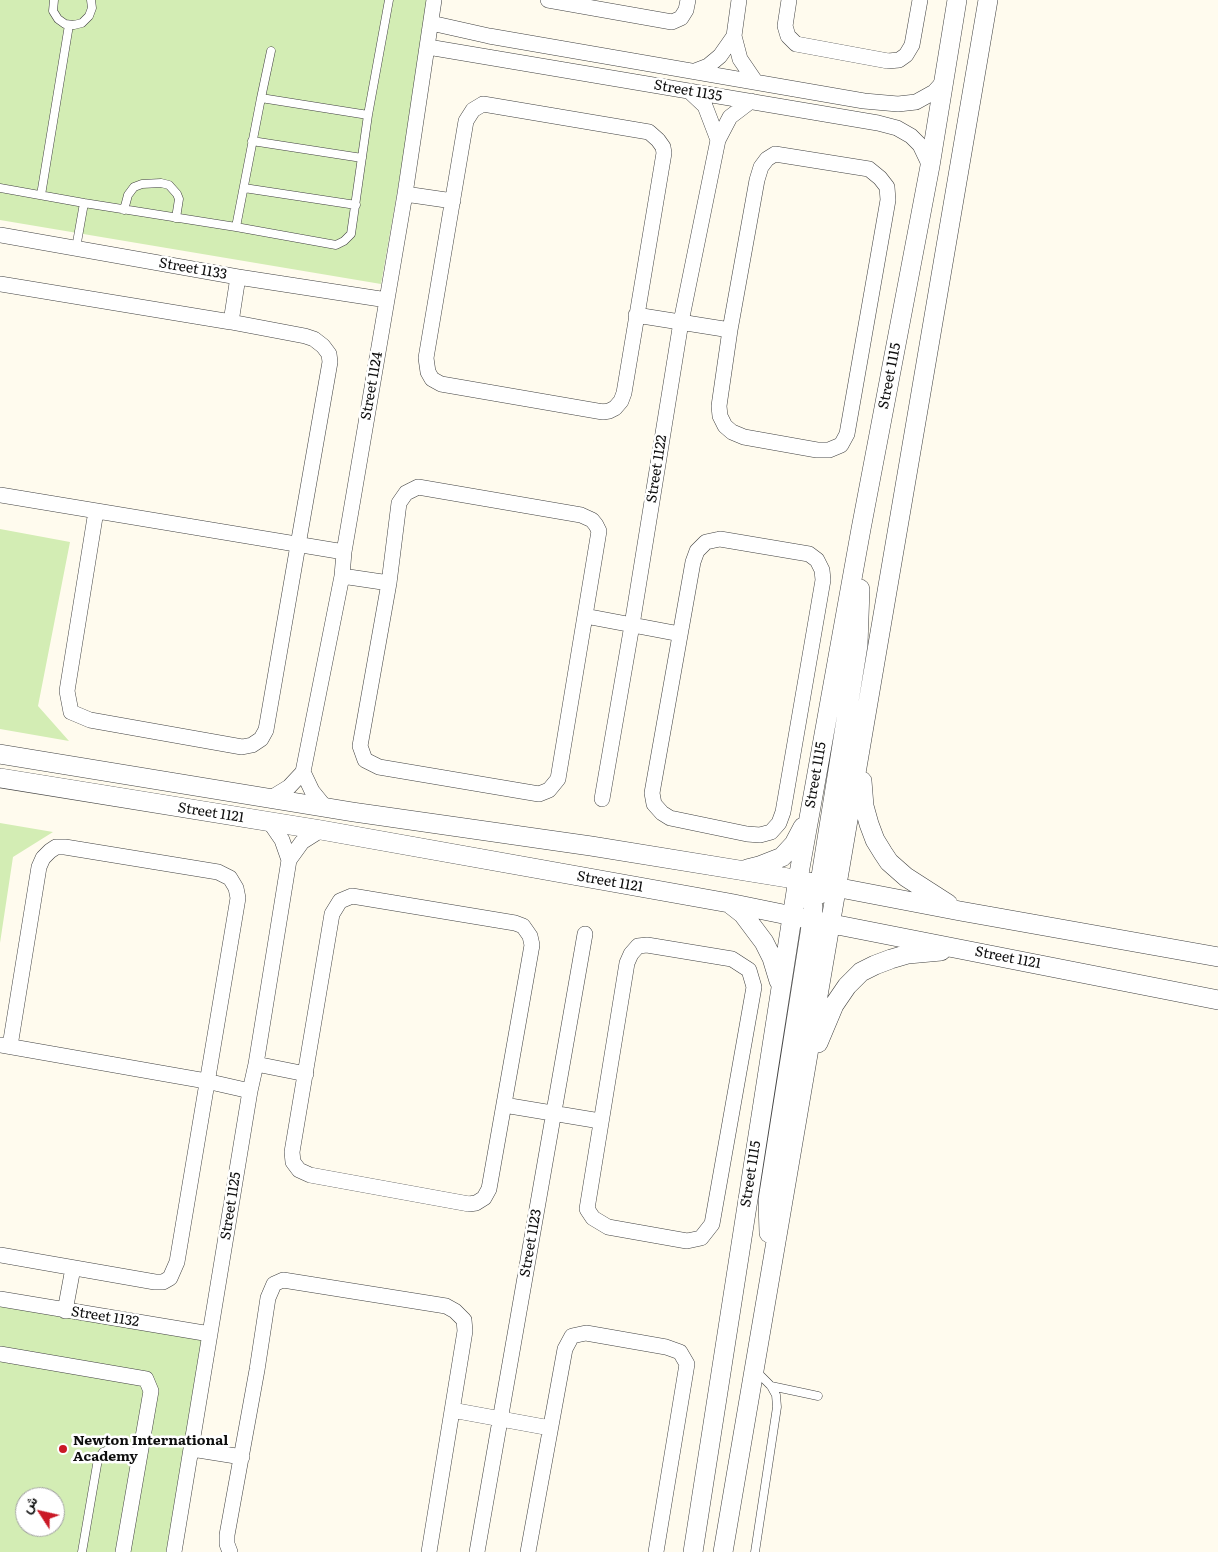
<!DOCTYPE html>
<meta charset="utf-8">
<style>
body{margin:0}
#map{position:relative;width:1218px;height:1552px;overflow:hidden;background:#fffbee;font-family:Literata,Vazirmatn,serif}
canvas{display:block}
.north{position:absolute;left:15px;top:1487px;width:50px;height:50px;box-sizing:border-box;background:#fff;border:1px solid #9f9f9f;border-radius:50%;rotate:305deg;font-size:14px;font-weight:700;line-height:20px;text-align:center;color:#0e0e0e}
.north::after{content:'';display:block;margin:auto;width:18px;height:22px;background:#ca1926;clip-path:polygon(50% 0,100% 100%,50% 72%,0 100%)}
</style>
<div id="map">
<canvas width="1218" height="1552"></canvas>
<div class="north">ش</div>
</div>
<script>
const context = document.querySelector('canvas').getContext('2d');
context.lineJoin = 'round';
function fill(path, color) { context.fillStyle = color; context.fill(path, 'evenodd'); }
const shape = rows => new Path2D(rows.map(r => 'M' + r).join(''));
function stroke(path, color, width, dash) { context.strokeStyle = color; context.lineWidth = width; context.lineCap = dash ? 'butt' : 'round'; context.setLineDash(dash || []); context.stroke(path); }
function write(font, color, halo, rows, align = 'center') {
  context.font = font + ' Literata,serif'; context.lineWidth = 5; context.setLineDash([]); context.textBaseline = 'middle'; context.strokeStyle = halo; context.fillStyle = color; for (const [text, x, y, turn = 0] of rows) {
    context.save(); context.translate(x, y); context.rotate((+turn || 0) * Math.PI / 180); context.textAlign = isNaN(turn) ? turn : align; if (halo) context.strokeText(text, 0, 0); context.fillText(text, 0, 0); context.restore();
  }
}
const green = shape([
 [0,0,431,0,381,284,0,220],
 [0,529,70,542,38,706,69,741,0,729],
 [0,823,53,832,13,857,0,943],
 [0,1302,210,1334,166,1552,0,1552],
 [25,1497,55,1497,55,1527,25,1527]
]);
const service = shape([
 [54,0,53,11,58,19,65,24,74,25,82,23,89,16,92,8,91,0],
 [261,98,271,51],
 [252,141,362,158],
 [0,188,84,203],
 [244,188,356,205],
 [41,195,69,25],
 [124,210,128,195,134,187,142,184,161,183,169,185,177,194,179,199,176,218],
 [236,227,261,98,368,115],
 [76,248,84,203,236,227,336,245,344,241,351,234,368,115,389,0],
 [771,1386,818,1396],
 [82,1552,98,1459,103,1452,111,1449,140,1452],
 [755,1552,777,1407,776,1395,771,1386,756,1371]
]);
const minor = shape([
 [548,0,672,22,681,18,686,10,688,0],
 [739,0,734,36,740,59,755,81],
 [789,0,785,26,788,36,796,44,888,61,899,60,906,55,912,45,920,0],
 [431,23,489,36,864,101,898,104,916,102,934,92,943,82],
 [428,47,878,123,897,128,911,136,920,145,930,166],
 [695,71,708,66,720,56,734,36],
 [689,91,705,106,718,140],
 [483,104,649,132,658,140,663,147,664,153,624,393,621,401,615,408,609,411,603,412,441,384,432,379,428,372,426,358,466,121,473,110,483,104],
 [775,154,869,169,880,178,887,187,888,200,847,434,841,445,829,450,817,450,744,437,732,432,725,426,720,416,719,406,730,330,757,180,761,167,767,159,775,154],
 [405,194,453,201],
 [0,235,238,277,387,300],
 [0,284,231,322,305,336,314,339,323,346,329,354,330,362,298,545,266,730,261,739,252,745,242,747,90,720,71,712,67,691,96,511],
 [636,315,730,330],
 [231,322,238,277],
 [418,487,581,515,592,520,596,525,599,531,558,779,549,790,539,794,379,767,365,760,360,746,389,583,399,503,406,493,418,487],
 [0,495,344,552],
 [720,539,809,554,817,560,822,570,823,580,783,812,779,823,771,832,760,835,747,834,670,818,662,813,654,804,652,793,693,562,697,551,706,542,720,539],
 [342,576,389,583],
 [585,616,680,634],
 [303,772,312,791,325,807],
 [271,798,289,787,303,772,342,576,344,552,405,194,434,0],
 [602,799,632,625,681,322,718,140,730,117,751,101],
 [269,821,282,840,289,860],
 [352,896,515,923,523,926,530,936,532,945,489,1189,484,1198,476,1203,469,1204,310,1175,299,1170,293,1162,292,1152,332,914,340,901,352,896],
 [647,945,732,959,749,970,754,987,712,1224,701,1238,687,1241,608,1227,593,1218,587,1209,627,963,631,954,638,946,647,945],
 [1,1045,206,1081,250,1091],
 [256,1064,306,1074],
 [504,1105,600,1121],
 [0,1255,155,1282,163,1282,170,1278,177,1262,238,898,236,888,230,878,218,872,65,847,56,847,50,851,43,858,39,867,10,1046],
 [0,1299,210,1334],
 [65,1311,73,1268],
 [0,1354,146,1379,151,1391,123,1552],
 [452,1410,550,1428],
 [192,1449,242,1457],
 [174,1552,250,1091,256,1064,289,860,302,842,321,830],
 [230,1552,227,1544,227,1535,257,1370,268,1298,274,1284,283,1280,446,1306,455,1311,464,1320,465,1331,429,1552],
 [477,1552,585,934],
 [528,1552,565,1349,572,1336,586,1333,666,1347,680,1352,687,1364,656,1552]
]);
const tertiary = shape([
 [0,754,353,812,591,846,788,878,960,911,1218,957],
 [0,778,321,830,729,903,812,920,1218,1000],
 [862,781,864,806,869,824,875,840,883,853,889,862,906,877,948,904],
 [747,869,759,866,782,857,794,844,803,827],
 [818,895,858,645,860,589],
 [729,903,743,914,764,942,772,958,779,981],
 [818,1043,834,1005,847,986,861,972,875,965,891,959,908,954,941,951],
 [769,1233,768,1200,812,920,813,907,810,898,798,879],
 [693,1552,798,879,861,529,930,166,957,0],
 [723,1552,988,0]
]);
const markers = [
 [63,1449,5,"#ca1926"]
];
const streetNames = [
 ["Street 1135",688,91,10],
 ["Street 1133",193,269,10],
 ["Street 1115",890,376,-79],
 ["Street 1124",372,386,-80],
 ["Street 1122",657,469,-81],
 ["Street 1115",816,775,-80],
 ["Street 1121",211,813,9],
 ["Street 1121",610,882,10],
 ["Street 1121",1008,958,11],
 ["Street 1115",751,1174,-81],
 ["Street 1125",231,1206,-81],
 ["Street 1123",531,1243,-80],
 ["Street 1132",105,1317,9]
];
const poiNames = [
 ["Newton International",73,1441],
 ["Academy",73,1457]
];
fill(green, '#d3edb4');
stroke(service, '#414141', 9);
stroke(minor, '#414141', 16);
stroke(tertiary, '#414141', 20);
stroke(service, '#fff', 8);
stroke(minor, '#fff', 15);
stroke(tertiary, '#fff', 19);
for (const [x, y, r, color] of markers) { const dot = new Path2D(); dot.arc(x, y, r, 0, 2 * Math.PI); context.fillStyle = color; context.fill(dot); stroke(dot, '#fff', 2); }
write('14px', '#0e0e0e', '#fff', streetNames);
write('bold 14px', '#0e0e0e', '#fff', poiNames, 'left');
</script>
